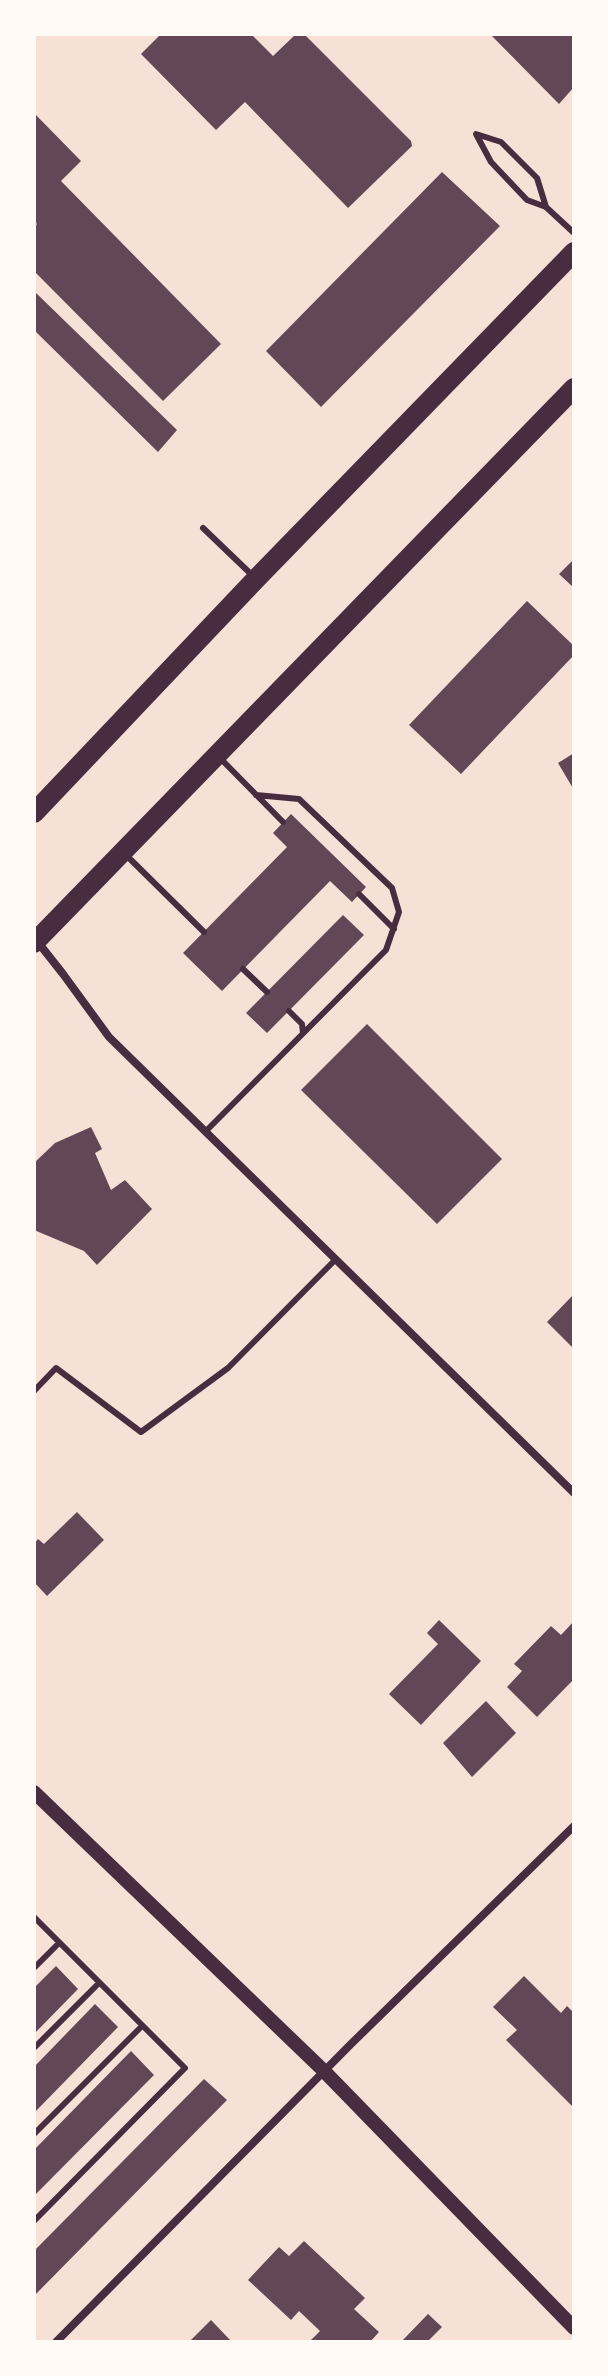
<!DOCTYPE html>
<style>
body{margin:0}
#map{position:relative;width:608px;height:2376px;overflow:hidden;background:#f7e1d7;font-family:"Asap Condensed",sans-serif}
canvas{display:block}
.frame{position:absolute;inset:0;border:36px solid #fffaf5;pointer-events:none}
</style>
<div id="map">
<canvas width="608" height="2376"></canvas>
<div class="frame"></div>
</div>
<script>
const context = document.querySelector('canvas').getContext('2d');
context.lineJoin = 'round';
function fill(path, color) { context.fillStyle = color; context.fill(path, 'evenodd'); }
const shape = rows => new Path2D(rows.map(r => 'M' + r).join(''));
function stroke(path, color, width, dash) { context.strokeStyle = color; context.lineWidth = width; context.lineCap = dash ? 'butt' : 'round'; context.setLineDash(dash || []); context.stroke(path); }
const building = shape([
 [161,34,251,34,273,56,296,34,304,34,411,141,412,146,348,208,245,102,216,130,141,54],
 [490,34,574,34,574,87,559,104],
 [34,113,81,161,61,181,221,344,163,401,34,271,34,227,37,224,34,221],
 [442,172,500,226,321,407,266,351],
 [34,291,177,430,158,452,34,330],
 [574,559,574,588,559,574],
 [527,601,574,646,574,655,461,774,409,725],
 [574,753,574,790,558,763],
 [291,814,366,887,352,902,330,881,222,991,183,953,287,847,273,833],
 [343,915,364,935,267,1033,246,1013],
 [367,1024,502,1159,437,1224,301,1090],
 [91,1127,102,1149,95,1153,111,1190,125,1180,152,1209,97,1265,84,1251,34,1230,34,1163,55,1143],
 [574,1294,574,1349,547,1322],
 [77,1512,104,1540,47,1596,34,1582,34,1544,38,1539,44,1544],
 [439,1620,481,1661,421,1725,389,1694,438,1644,427,1633],
 [574,1621,574,1679,537,1717,507,1687,522,1671,514,1664,551,1626,561,1635],
 [486,1701,516,1733,472,1777,443,1743],
 [56,1966,78,1989,34,2034,34,1988],
 [524,1976,561,2013,567,2006,574,2013,574,2108,506,2040,517,2030,493,2007],
 [95,2004,118,2027,34,2113,34,2067],
 [131,2051,154,2075,34,2196,34,2150],
 [204,2079,227,2100,34,2296,34,2251],
 [304,2241,365,2298,354,2309,379,2332,370,2342,309,2342,320,2331,299,2311,291,2320,248,2280,279,2247,289,2256],
 [428,2314,442,2327,427,2342,401,2342],
 [211,2320,232,2342,189,2342]
]);
const service = shape([
 [546,207,537,178,501,142,476,134,491,162,527,200,546,207,574,233],
 [203,528,252,575],
 [219,757,283,822],
 [125,854,204,932],
 [359,894,394,929],
 [243,969,267,992],
 [289,1011,302,1024,303,1033],
 [206,1131,386,950,399,912,392,888,299,799,256,795],
 [34,1391,56,1368,141,1432,228,1368,336,1259],
 [34,1917,185,2068,34,2221],
 [34,1968,59,1943],
 [34,2048,99,1983],
 [34,2134,142,2026]
]);
const minor = shape([
 [37,941,63,974,109,1037,574,1493],
 [56,2342,351,2044,574,1826]
]);
const tertiary = shape([
 [34,1792,324,2071,574,2328]
]);
const primary = shape([
 [34,813,256,579,574,252],
 [34,943,574,388]
]);
fill(building, '#644757');
stroke(service, '#4a2c40', 6);
stroke(minor, '#4a2c40', 8);
stroke(tertiary, '#4a2c40', 14);
stroke(primary, '#4a2c40', 20);
</script>
